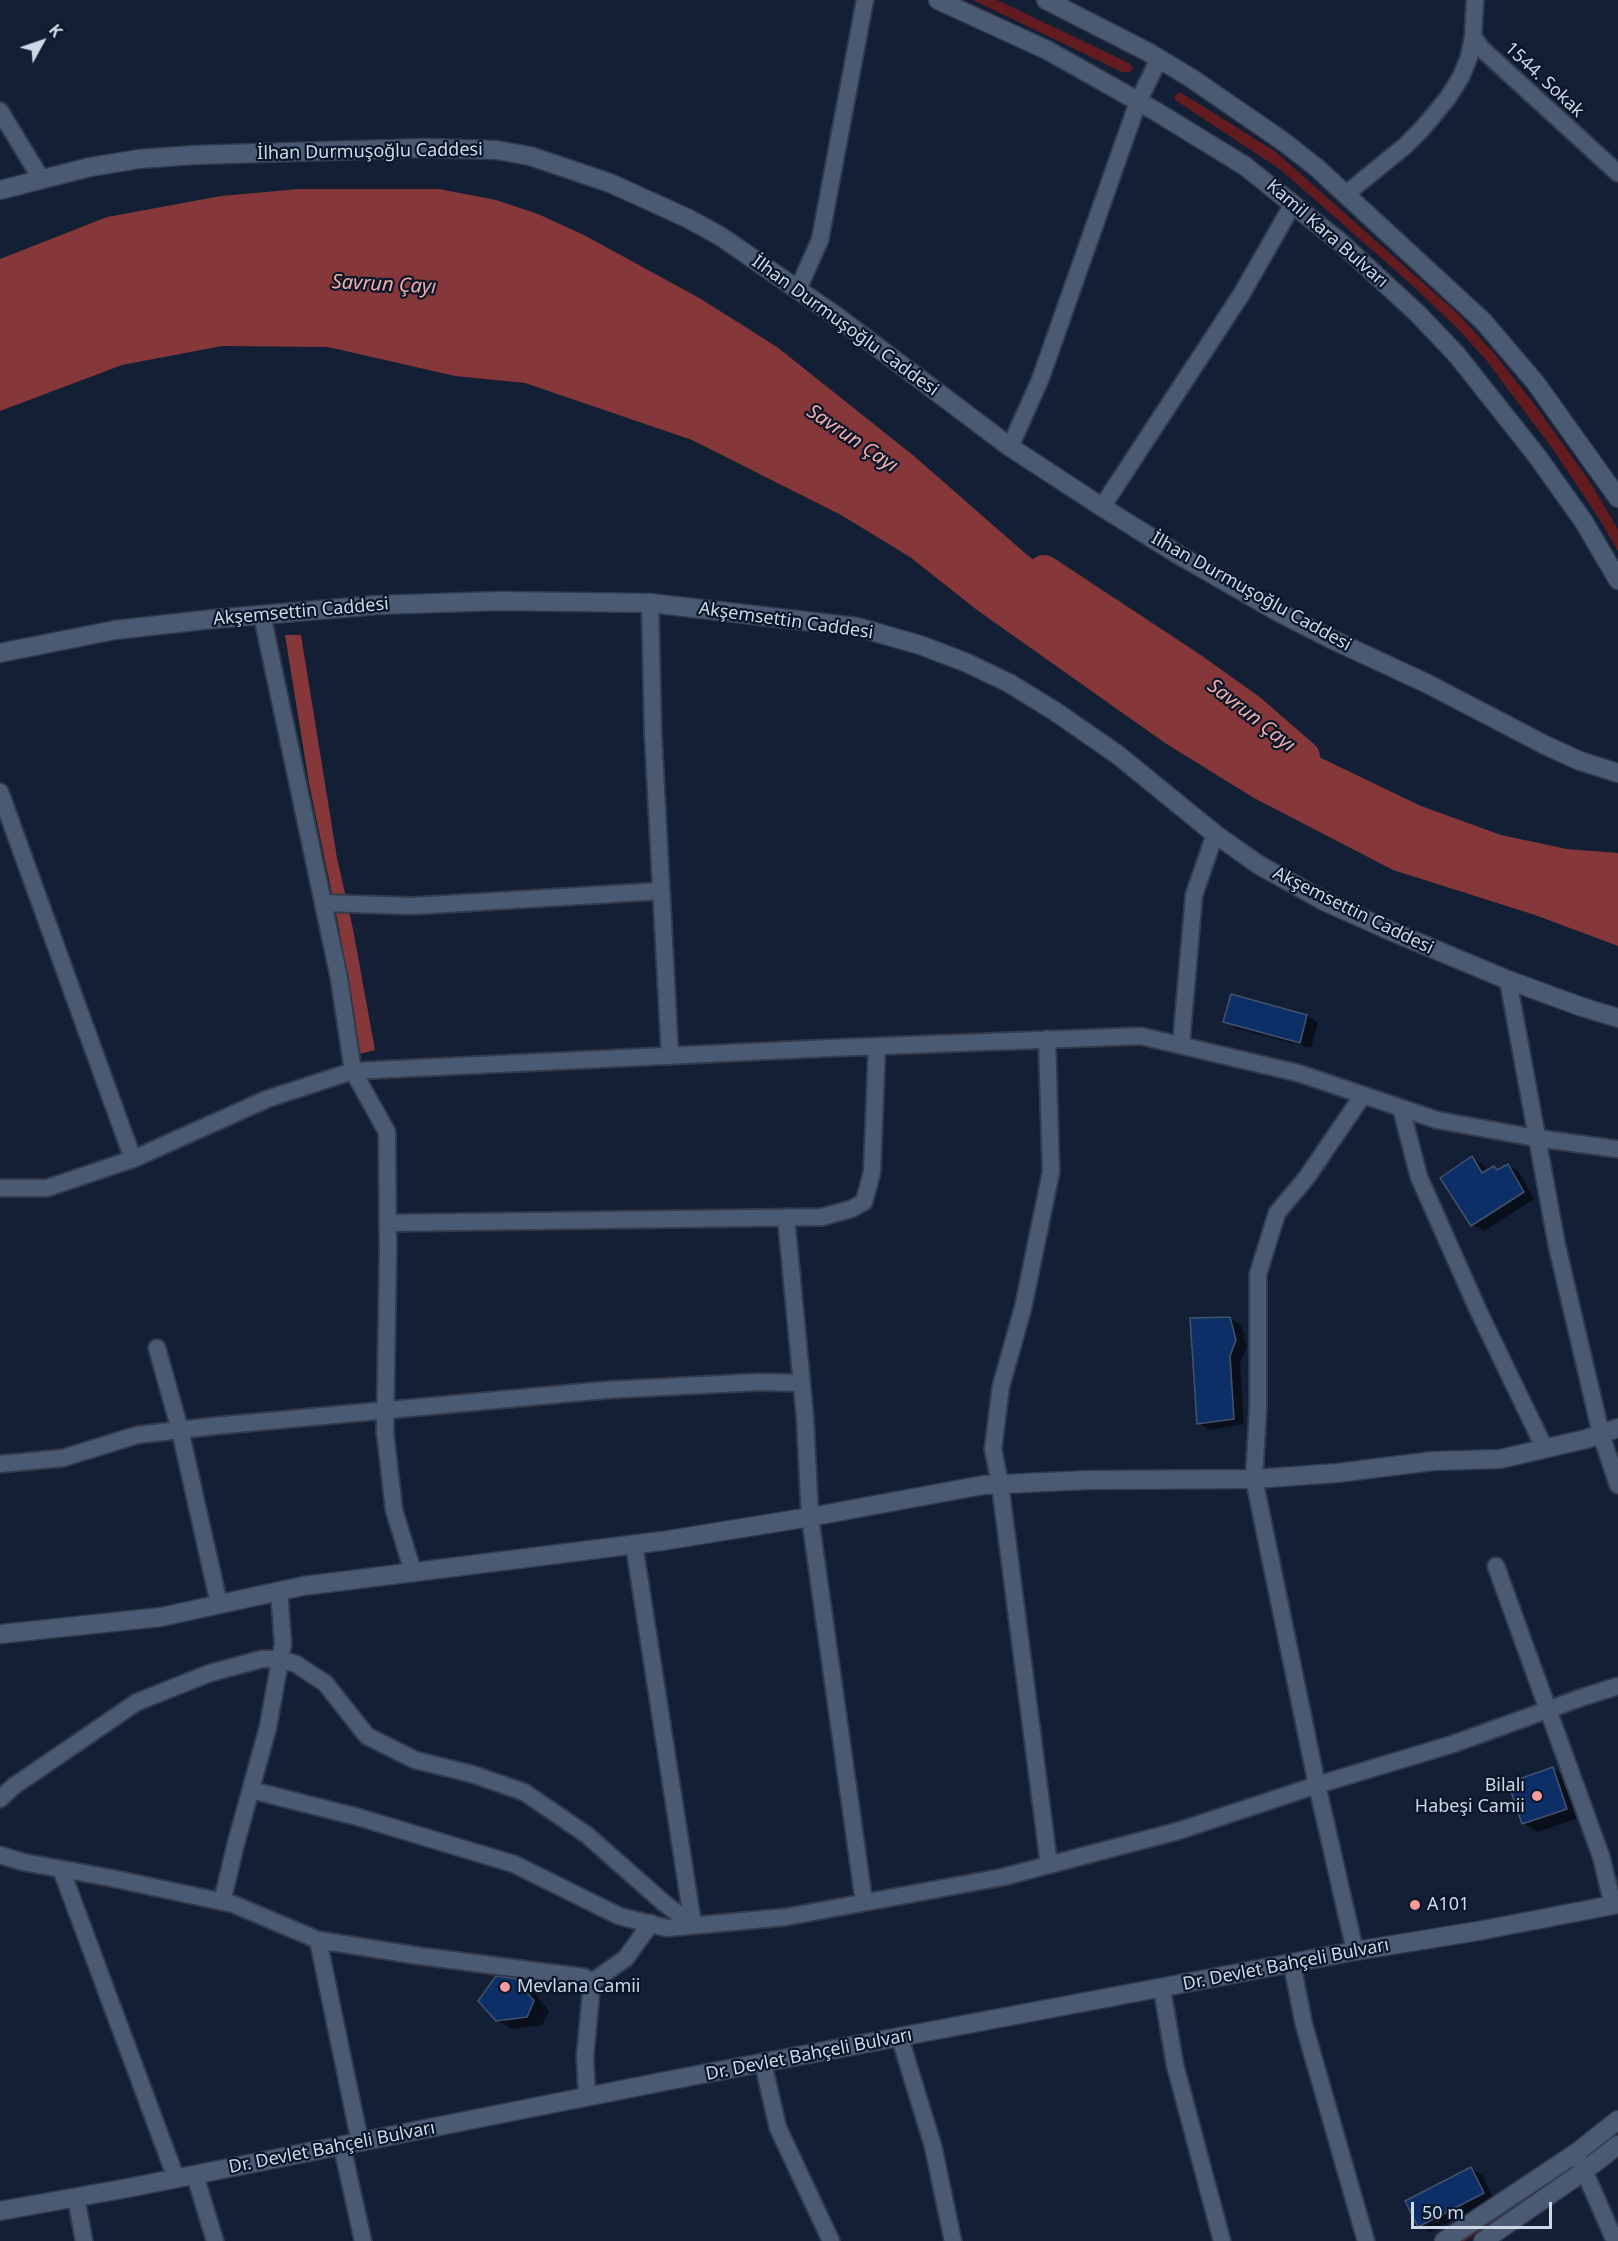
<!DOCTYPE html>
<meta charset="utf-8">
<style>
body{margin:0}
#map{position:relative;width:1618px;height:2241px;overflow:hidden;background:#121f34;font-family:"Noto Sans",sans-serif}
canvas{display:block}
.north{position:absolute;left:12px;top:12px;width:60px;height:60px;-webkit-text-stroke:4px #09162a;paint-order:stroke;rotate:50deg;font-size:16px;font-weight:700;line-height:24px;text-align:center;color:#cfd8e6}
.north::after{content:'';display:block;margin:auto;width:21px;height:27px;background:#cfd8e6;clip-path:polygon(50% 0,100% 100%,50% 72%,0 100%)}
.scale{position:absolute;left:1411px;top:2202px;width:141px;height:27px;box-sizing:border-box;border:3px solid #cfd8e6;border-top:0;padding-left:8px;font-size:18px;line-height:21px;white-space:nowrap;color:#cfd8e6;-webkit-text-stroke:4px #09162a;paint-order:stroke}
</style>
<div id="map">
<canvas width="1618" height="2241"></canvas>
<div class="north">K</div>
<div class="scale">50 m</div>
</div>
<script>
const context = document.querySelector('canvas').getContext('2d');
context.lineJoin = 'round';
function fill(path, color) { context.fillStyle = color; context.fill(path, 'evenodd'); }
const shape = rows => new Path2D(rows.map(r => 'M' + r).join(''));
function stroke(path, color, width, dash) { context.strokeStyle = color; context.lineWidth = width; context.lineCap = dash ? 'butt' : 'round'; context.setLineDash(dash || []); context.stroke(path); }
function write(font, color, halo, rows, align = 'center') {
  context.font = font + ' "Noto Sans",sans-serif'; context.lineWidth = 4.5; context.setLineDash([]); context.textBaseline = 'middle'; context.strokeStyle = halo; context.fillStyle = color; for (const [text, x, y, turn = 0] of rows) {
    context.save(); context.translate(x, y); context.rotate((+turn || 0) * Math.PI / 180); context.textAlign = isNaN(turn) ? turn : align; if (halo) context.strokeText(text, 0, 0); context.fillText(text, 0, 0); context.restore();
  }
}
const green = shape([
 [973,0,997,0,1129,63,1133,68,1130,72,1122,72],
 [1180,92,1276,152,1457,313,1493,352,1535,405,1588,479,1618,529,1618,551,1598,517,1552,448,1486,360,1461,332,1413,286,1281,170,1175,100,1174,96],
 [1569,2166,1571,2170,1465,2241,1458,2241]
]);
const water = shape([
 [299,189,439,189,496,200,538,214,584,235,701,299,777,347,914,456,1026,554,1160,657,1239,711,1319,757,1421,806,1501,835,1567,849,1618,853,1618,946,1535,915,1393,870,1254,798,1165,743,977,610,910,557,841,515,692,440,525,383,455,376,328,347,222,346,122,365,0,411,0,259,107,217,221,196],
 [285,635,301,635,337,858,353,929,375,1050,356,1055,339,928,309,783]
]);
const shadow = shape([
 [1307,1016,1318,1022,1311,1048,1236,1028,1225,1021],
 [1472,1158,1483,1164,1488,1172,1494,1167,1500,1171,1508,1165,1519,1172,1534,1199,1484,1231,1473,1225],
 [1229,1318,1241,1325,1247,1347,1240,1363,1244,1424,1210,1430,1198,1423],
 [1553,1769,1568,1778,1581,1817,1538,1832,1523,1823],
 [515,1980,531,1989,549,2011,542,2025,512,2029,497,2020],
 [1471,2169,1482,2175,1494,2199,1430,2232,1419,2226]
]);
const river = shape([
 [1044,572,1194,671,1250,711,1303,757]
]);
const building = shape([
 [1231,994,1307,1015,1300,1043,1223,1022,1231,994],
 [1472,1156,1482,1173,1494,1166,1497,1170,1508,1164,1524,1192,1471,1226,1440,1178,1472,1156],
 [1230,1317,1236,1340,1230,1356,1234,1419,1197,1424,1190,1318,1230,1317],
 [1553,1767,1567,1809,1522,1824,1508,1783,1553,1767],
 [496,1976,516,1979,534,2001,527,2017,496,2021,478,2001,496,1976],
 [1471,2167,1484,2193,1418,2227,1405,2201,1471,2167]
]);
const street = shape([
 [1475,0,1473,37,1482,49,1618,173],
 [0,111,42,180],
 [1346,194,1405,146,1422,129,1447,99,1461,77,1469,57,1473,37],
 [798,289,820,240,865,0],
 [1010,447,1040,380,1138,102,1159,59],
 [1102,507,1241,295,1293,204],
 [650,603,653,734,670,1056],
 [262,615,339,978,353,1071,387,1132,388,1252,385,1432,394,1510,413,1572],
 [0,792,133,1159],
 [324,903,413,906,661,891],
 [1508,980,1557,1246,1601,1434,1618,1485],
 [1047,1039,1051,1172,1023,1308,1001,1386,993,1449,1000,1484,1049,1865],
 [1181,1045,1194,895,1215,834],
 [1401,1108,1419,1177,1478,1310,1545,1449],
 [0,1188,47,1188,133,1159,267,1099,353,1071,830,1048,1141,1036,1298,1073,1437,1120,1536,1138,1618,1149],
 [786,1217,805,1417,810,1517,864,1902],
 [388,1223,822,1217,851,1209,864,1202,872,1172,877,1046],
 [157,1348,180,1430,219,1604],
 [0,1464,63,1458,137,1435,214,1426,606,1390,759,1382,801,1383],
 [634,1544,693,1925],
 [1496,1566,1601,1856,1613,1905],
 [251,1790,358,1817,514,1864,619,1916,667,1928,786,1917,1003,1877,1178,1831,1317,1785,1453,1744,1583,1697,1618,1686],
 [0,1799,14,1786,137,1702,210,1673,262,1659,280,1659,296,1664,325,1683,367,1736,415,1760,472,1774,524,1792,587,1835,664,1903,693,1925],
 [0,1855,23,1862,111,1878,233,1904,318,1940,420,1956,584,1977,592,1982],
 [61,1869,176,2178],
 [222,1902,236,1843,268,1727,283,1644,279,1591],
 [318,1940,360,2142],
 [1355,1951,1317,1785,1254,1479,1258,1409,1258,1274,1277,1213,1307,1177,1363,1095],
 [1292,1964,1304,2025,1366,2241],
 [1162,1989,1175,2065,1222,2241],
 [900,2038,933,2146,953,2241],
 [763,2063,778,2128,831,2241],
 [587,2097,585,2057,592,1982,626,1958,651,1923],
 [342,2146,363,2241],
 [1579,2159,1615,2241],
 [195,2175,215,2241],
 [76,2197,84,2241]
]);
const secondary = shape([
 [938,0,1047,50,1157,112,1245,166,1340,242,1417,313,1457,355,1537,456,1584,522,1618,580],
 [1046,0,1148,52,1191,78,1284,142,1316,167,1483,321,1535,382,1618,498],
 [0,190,90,167,139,159,194,155,424,148,496,150,530,156,610,183,687,218,720,236,836,316,1010,447,1102,507,1179,555,1280,613,1331,639,1428,684,1545,745,1580,761,1618,773],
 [0,653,115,630,213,619,377,605,499,601,650,603,857,627,920,645,965,662,1009,683,1056,712,1118,755,1215,834,1259,865,1326,902,1386,929,1508,980,1582,1007,1618,1018],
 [0,1634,161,1617,303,1586,662,1541,810,1517,983,1485,1088,1480,1254,1479,1337,1473,1433,1461,1500,1459,1586,1439,1618,1428],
 [0,2211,128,2188,671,2080,1355,1951,1478,1931,1618,1904],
 [1444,2241,1576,2153,1618,2120],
 [1483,2241,1584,2171,1618,2145]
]);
const markers = [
 [1537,1796,6,"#f59b99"],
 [1415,1905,6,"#f59b99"],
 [505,1987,6,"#f59b99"]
];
const streetNames = [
 ["1544. Sokak",1544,80,43],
 ["İlhan Durmuşoğlu Caddesi",370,152,-1],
 ["Kamil Kara Bulvarı",1327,234,41],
 ["İlhan Durmuşoğlu Caddesi",845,326,36],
 ["İlhan Durmuşoğlu Caddesi",1251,592,29],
 ["Akşemsettin Caddesi",301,612,-5],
 ["Akşemsettin Caddesi",786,621,8],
 ["Akşemsettin Caddesi",1353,911,26],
 ["Dr. Devlet Bahçeli Bulvarı",1286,1965,-11],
 ["Dr. Devlet Bahçeli Bulvarı",809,2055,-11],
 ["Dr. Devlet Bahçeli Bulvarı",332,2148,-11]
];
const poiNames = [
 ["Bilalı",1525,1786,"right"],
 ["Habeşi Camii",1525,1807,"right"],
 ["A101",1427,1905],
 ["Mevlana Camii",517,1987]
];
const waterNames = [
 ["Savrun Çayı",384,285,3],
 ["Savrun Çayı",852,439,34],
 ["Savrun Çayı",1251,716,38]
];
fill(green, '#621c20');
fill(water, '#853739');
fill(shadow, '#0007');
stroke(river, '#853739', 34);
fill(building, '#0d2f68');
stroke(building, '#44536c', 1.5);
stroke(street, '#323a4c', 20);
stroke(secondary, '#323a4c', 21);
stroke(street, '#4b5a73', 16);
stroke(secondary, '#4b5a73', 18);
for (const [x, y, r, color] of markers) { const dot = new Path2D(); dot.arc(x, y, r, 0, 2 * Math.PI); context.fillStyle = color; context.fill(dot); stroke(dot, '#09162a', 2); }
write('18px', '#cfd8e6', '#09162a', streetNames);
write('18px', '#cfd8e6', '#09162a', poiNames, 'left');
write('italic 20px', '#f1aca9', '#09162a', waterNames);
</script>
